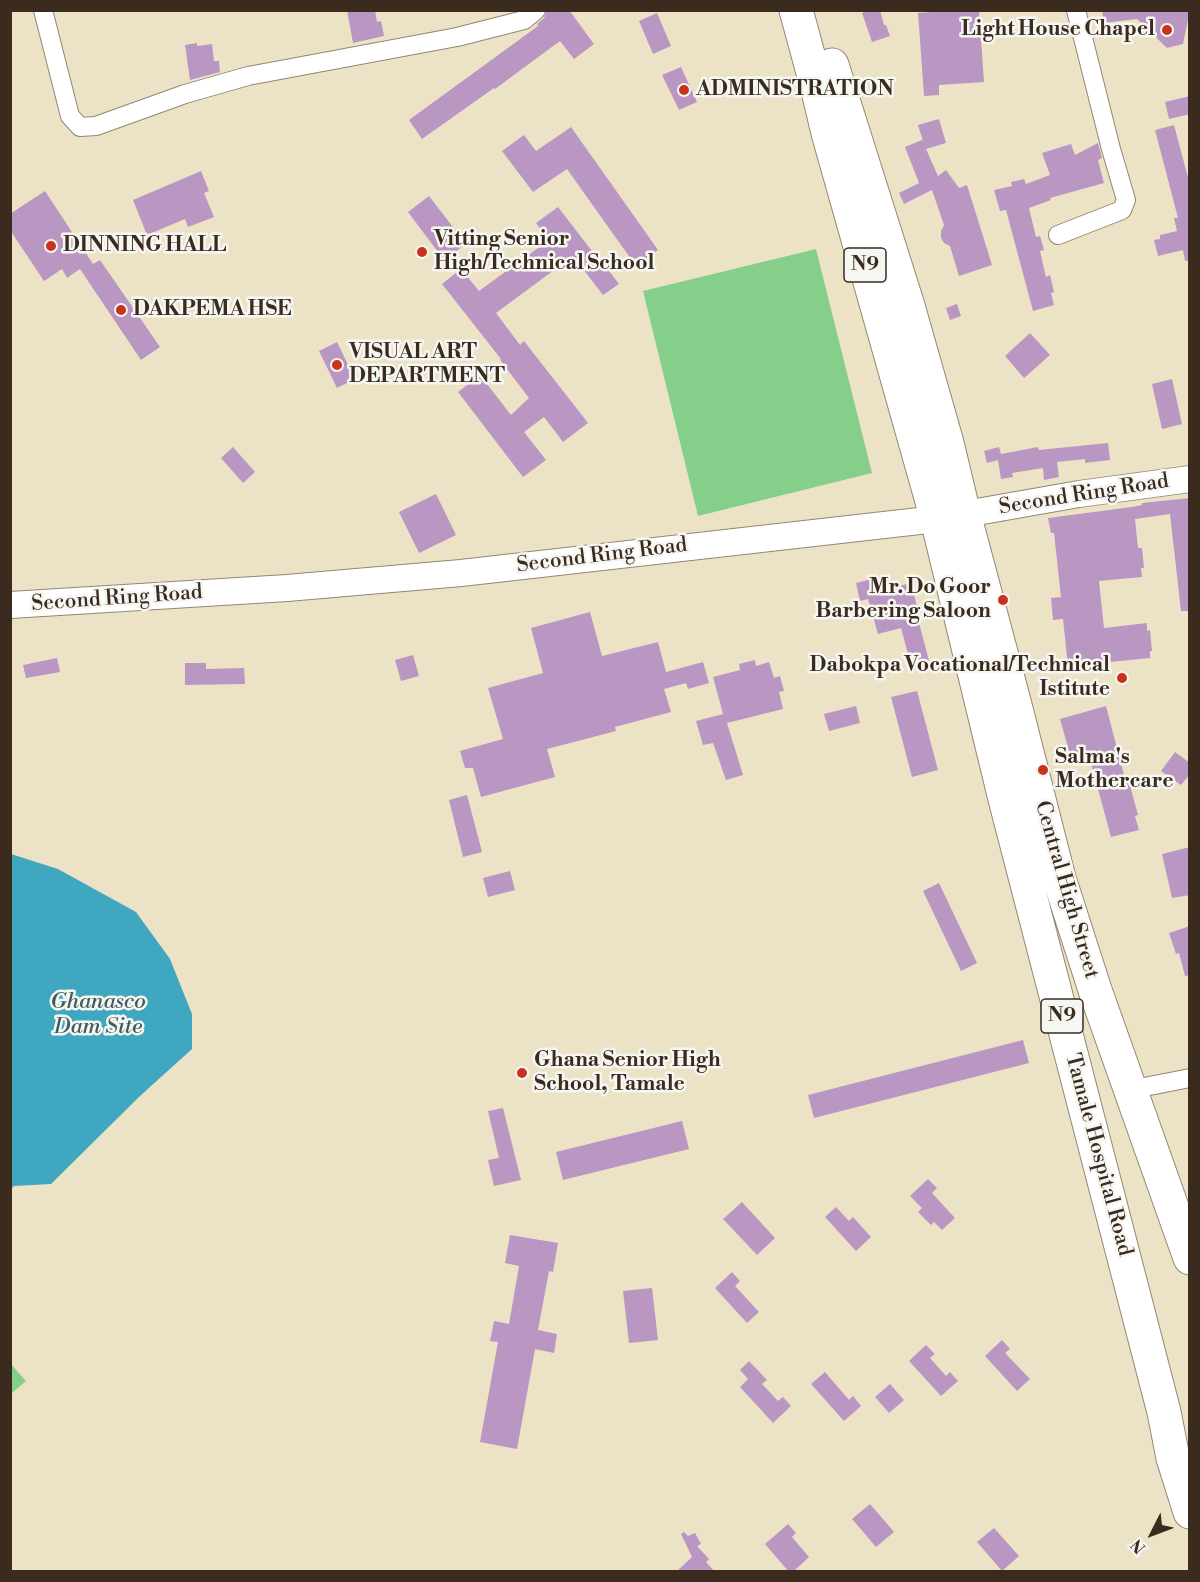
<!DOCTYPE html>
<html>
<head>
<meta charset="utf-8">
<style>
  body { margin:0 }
  #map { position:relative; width:1200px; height:1582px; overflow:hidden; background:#ece3c6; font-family:"Libre Bodoni",serif }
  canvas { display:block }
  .frame { position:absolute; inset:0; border:12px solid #3b2a1e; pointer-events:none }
  .north { position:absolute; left:1122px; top:1504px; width:60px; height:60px; -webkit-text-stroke:4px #f6f6f2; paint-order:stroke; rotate:228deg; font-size:16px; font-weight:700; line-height:24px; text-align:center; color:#3b2a1e }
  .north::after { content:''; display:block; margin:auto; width:21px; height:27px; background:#3b2a1e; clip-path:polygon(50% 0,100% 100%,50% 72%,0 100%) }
</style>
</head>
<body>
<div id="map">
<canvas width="1200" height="1582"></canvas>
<div class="frame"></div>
<div class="north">N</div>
</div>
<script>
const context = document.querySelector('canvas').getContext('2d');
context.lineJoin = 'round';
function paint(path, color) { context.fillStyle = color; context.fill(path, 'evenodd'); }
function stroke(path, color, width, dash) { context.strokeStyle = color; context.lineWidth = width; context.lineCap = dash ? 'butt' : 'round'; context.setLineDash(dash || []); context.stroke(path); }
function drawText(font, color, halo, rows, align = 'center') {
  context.font = font + ' "Libre Bodoni",serif'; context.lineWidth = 5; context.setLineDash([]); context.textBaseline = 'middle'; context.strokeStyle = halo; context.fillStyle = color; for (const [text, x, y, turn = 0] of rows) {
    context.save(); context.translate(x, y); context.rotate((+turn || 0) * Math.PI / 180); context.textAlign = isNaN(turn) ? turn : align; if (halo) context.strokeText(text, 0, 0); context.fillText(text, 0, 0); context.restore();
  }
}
paint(new Path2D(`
  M816,249L872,473L698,516L643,291Z
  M10,1363L26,1381L11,1394H10Z`), '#86cf8b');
paint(new Path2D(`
  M11,854L58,869L136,912L170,959L192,1014V1049L140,1096L51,1184L14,1186L11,1189Z`), '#40a7c0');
paint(new Path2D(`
  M347,10H375L377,22L381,21L384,36L353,43Z
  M547,10H569L594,44L574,59L560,41L495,89L494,88L422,139L409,120L538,26L537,24L544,18Z
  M869,10H880L884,25H886L890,36L872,42L862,13Z
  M956,10H979L984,82L939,85V95L924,96L918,13Z
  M1102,10H1190L1183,44L1167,48L1137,19L1104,23Z
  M657,13L671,46L653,54L639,21Z
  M197,43V46L212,44L214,61H219L220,72L190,80L185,45Z
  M681,67L697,102L679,110L662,75Z
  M1190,96V114L1169,119L1165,102Z
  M939,119L946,143L926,149L938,176L946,170L959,188L967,185L992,265L959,276L950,246L944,243L941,238V231L944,225L932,190L904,204L899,193L919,183L905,147L922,140L923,141L918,125Z
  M1174,125L1190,185V260L1185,261L1183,250L1158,256L1154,240L1160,239V235L1177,231L1174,218H1178L1155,130Z
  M571,127L658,250L636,266L567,169L533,192L502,151L524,135L536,151Z
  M1098,143L1102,158L1098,160L1104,183L1050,198L1051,200L1029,208L1036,237L1040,236L1044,250L1040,251L1046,277L1050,275L1054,292L1051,293L1054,305L1033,311L1006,210L1000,211L994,190L1012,186L1011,182L1024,179L1026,184L1050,175L1042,153L1071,144L1075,155Z
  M201,171L209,191L204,193L214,217L188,227L185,219L147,235L133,200Z
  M45,191L93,264L100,260L160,347L141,360L80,269L67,278L62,269L44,281L10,230V214Z
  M429,196L466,244L444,260L408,212Z
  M558,207L595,255L596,254L619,284L603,295L573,256L496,313L520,345L524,341L588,423L563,442L544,417L524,432L546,460L523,477L458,392L480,375L511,415L529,398L500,360L501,359L442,284L461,269L479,291L549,240L536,223Z
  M957,304L961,316L950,320L946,308Z
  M1030,333L1050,355L1024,378L1005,356Z
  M337,342L355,379L337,388L319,351Z
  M1172,379L1182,424L1162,429L1152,384Z
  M1108,443L1110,460L1085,463V459L1057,462L1059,477L1044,480L1043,468L1012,473L1013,477L1001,479L998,460L987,463L984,451L999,447L1001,454L1038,447L1039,450Z
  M233,447L255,472L243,483L221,458Z
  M436,494L456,535L419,553L399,512Z
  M1190,498V611H1181L1170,514L1135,519L1138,548H1142L1144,568H1141L1142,577L1099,581L1104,628L1147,623V631L1150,630L1152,651H1150V658L1068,666L1063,619L1053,620L1051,598L1061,597L1054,533H1051L1048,518L1132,507L1142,505V503Z
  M884,576L887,589L911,583L919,615H917L929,661L911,665L901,628L878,634L868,599L860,601L856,583Z
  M590,612L602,656L658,642L666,672L703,662L709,683L688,689L686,683L664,689L671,712L615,727L616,731L547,749L555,777L481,797L473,768H465L460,751L503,739L488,688L543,673L531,628Z
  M413,655L419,676L401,681L395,660Z
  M57,658L60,672L26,678L23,665Z
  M755,660L756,666L769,662L774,678L780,676L784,691L779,692L783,709L727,723L743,775L726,780L713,743L703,745L696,721L723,714L713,677L740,670L739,664Z
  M185,663H206V669L244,668L245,684L185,685Z
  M917,691L938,770L912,777L891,697Z
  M856,706L860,723L829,731L824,714Z
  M1106,706L1125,779L1128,778L1138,815L1135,816L1139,830L1111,837L1090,760L1073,765L1060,719Z
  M1175,752L1190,763V774L1181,785L1161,771Z
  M467,795L482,852L463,857L449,800Z
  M1190,847V895L1172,898L1162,854Z
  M510,871L515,890L488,897L483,878Z
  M939,883L977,963L961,971L923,891Z
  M1190,926V975L1185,976L1179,953L1176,954L1169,933Z
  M1023,1040L1029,1063L814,1118L808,1095Z
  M503,1108L521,1180L494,1186L488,1160L499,1158L488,1111Z
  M682,1121L689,1149L563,1180L556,1152Z
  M928,1179L937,1188L932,1193L955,1218L942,1230L934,1222L931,1225L918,1212L922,1208L910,1196Z
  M742,1202L775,1238L757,1255L723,1219Z
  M836,1207L849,1221L853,1217L871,1237L856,1251L825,1217Z
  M510,1235L558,1243L553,1272L549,1271L538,1330L557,1334L554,1353L535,1349L517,1449L480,1442L498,1342L490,1341L494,1321L509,1324L519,1266L505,1263Z
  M732,1272L740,1281L735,1286L759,1312L747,1323L715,1288Z
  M652,1288L658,1340L629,1343L623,1291Z
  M1002,1340L1010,1349L1005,1353L1030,1379L1017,1391L985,1356Z
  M926,1345L935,1354L930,1358L946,1376L950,1372L958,1381L941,1396L909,1361Z
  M749,1361L767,1380L762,1384L778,1401L783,1397L791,1406L773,1423L740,1387L748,1379L740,1370Z
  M825,1372L849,1400L853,1396L861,1406L844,1421L811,1384Z
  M890,1384L904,1400L889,1413L875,1397Z
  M870,1504L894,1532L876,1547L852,1519Z
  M788,1524L796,1533L792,1537L809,1557L793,1572H789L765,1544Z
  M994,1528L1019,1556L1002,1571L977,1542Z
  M684,1532L688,1536L695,1533L701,1544L697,1546L709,1559L706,1562L715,1572H676L692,1557L681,1534Z`), '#ba96c3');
const street = new Path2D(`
  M43,10L70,116L80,127L96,126L185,94L248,76L457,37L524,20L536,10
  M1058,235L1122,210L1126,200L1111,149L1076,10
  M1129,1090L1190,1078`);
const secondary = new Path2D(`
  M10,605L287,588L461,573L937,519L1079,494L1190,479`);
const highway = new Path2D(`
  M796,10L818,91L828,133L937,519L1005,799L1164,1412L1173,1458L1190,1512
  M832,65L908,306L947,443L964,514L1015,705L1059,878L1095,990L1190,1258`);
stroke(street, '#948672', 20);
stroke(secondary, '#948672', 28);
stroke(highway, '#948672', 35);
stroke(street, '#fff', 18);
stroke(secondary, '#fff', 26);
stroke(highway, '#fff', 33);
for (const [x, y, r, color] of [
  [1167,30,6,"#c8321e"],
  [684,90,6,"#c8321e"],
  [51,246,6,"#c8321e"],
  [422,252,6,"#c8321e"],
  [121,310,6,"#c8321e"],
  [337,365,6,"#c8321e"],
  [1003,600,6,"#c8321e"],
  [1122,678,6,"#c8321e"],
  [1043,770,6,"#c8321e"],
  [522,1073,6,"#c8321e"]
]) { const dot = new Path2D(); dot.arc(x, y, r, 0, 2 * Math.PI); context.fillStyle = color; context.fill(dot); stroke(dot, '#f6f6f2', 2); }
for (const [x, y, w] of [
  [865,265,42],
  [1062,1016,42]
]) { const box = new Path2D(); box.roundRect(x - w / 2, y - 17, w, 34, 4.5); context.fillStyle = '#f6f6f2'; context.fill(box); stroke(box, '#3b2a1e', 1.5); }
drawText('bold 20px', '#3b2a1e', null, [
  ["N9",865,265],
  ["N9",1062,1016]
]);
drawText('bold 21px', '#3b2a1e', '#f6f6f2', [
  ["Light House Chapel",1155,30,"right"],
  ["ADMINISTRATION",696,90],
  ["Vitting Senior",434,240],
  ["High/Technical School",434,264],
  ["DINNING HALL",63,246],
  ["DAKPEMA HSE",133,310],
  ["VISUAL ART",349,353],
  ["DEPARTMENT",349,377],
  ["Mr. Do Goor",991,588,"right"],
  ["Barbering Saloon",991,612,"right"],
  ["Dabokpa Vocational/Technical",1110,666,"right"],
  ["Istitute",1110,690,"right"],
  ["Salma's",1055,758],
  ["Mothercare",1055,782],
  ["Ghana Senior High",534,1061],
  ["School, Tamale",534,1085]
], 'left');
drawText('21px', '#3b2a1e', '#f6f6f2', [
  ["Second Ring Road",1084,495,-9],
  ["Second Ring Road",602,556,-7],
  ["Second Ring Road",117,599,-4],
  ["Central High Street",1066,890,74],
  ["Tamale Hospital Road",1098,1155,75]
]);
drawText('italic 22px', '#3d5c5f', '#f6f6f2', [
  ["Ghanasco",98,1003],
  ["Dam Site",98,1028]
]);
</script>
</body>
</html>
